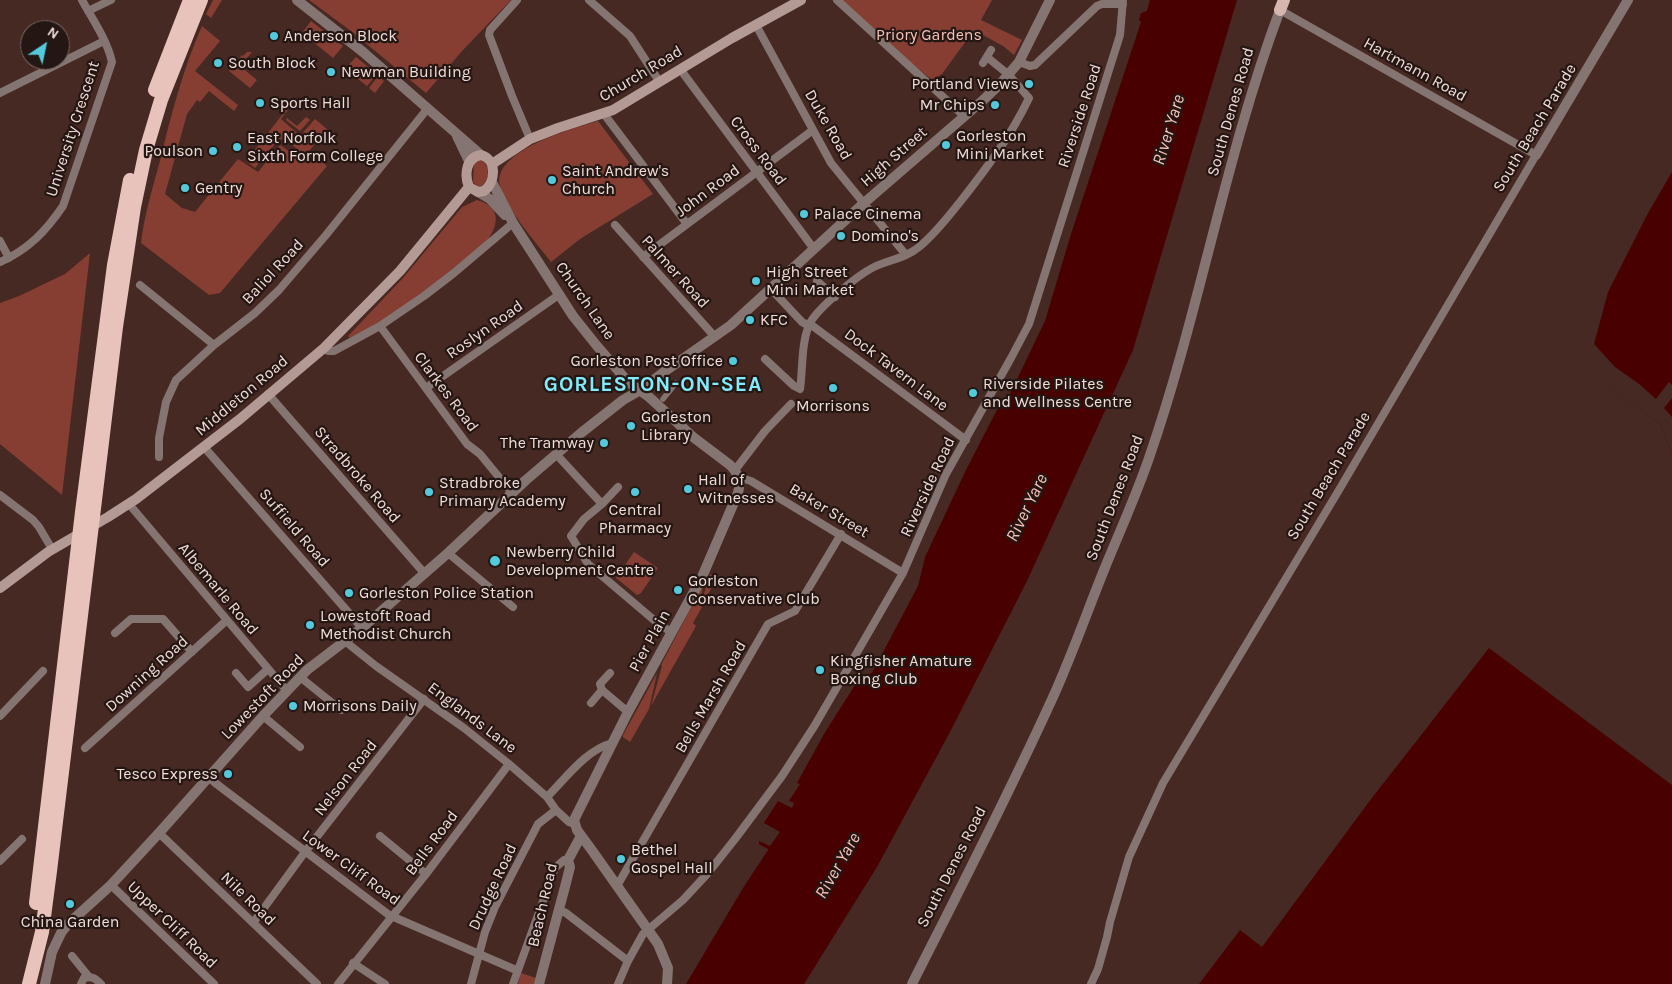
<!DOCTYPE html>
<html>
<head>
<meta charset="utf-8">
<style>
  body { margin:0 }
  #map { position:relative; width:1672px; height:984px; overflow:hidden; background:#472924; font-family:Karla,sans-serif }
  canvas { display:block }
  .north { position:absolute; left:20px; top:20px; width:50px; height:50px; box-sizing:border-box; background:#241613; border:1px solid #766662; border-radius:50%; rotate:34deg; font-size:14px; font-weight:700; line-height:20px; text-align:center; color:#f2ddd9 }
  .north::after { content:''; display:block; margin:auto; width:18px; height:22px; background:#53cadc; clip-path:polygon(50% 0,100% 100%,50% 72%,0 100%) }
</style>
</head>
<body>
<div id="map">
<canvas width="1672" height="984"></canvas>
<div class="north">N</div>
</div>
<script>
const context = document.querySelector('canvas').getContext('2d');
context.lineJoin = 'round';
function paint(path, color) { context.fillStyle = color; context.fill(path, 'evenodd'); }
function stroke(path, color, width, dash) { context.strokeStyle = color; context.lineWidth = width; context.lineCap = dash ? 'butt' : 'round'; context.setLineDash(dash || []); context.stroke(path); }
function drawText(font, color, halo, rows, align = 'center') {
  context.font = font + ' Karla,sans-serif'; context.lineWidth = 4.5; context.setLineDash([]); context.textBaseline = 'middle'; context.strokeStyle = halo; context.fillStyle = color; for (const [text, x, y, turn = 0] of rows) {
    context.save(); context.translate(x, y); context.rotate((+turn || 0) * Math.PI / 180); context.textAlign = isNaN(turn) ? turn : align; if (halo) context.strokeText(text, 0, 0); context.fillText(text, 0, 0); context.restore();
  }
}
paint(new Path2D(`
  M213,0H222L211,18L206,14Z
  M309,0H511L463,50L426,93L351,31Z
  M834,0H992L981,20L1022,40L1014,55L1003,46L974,30L942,74L932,80Z
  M311,21L343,46L333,58L302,33Z
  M202,26L220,41L195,71L238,105L234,111L209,91L200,102L197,100L187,114L165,194L182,208L195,212L238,159L258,172L280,145L293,154L297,149L292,145L315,119L327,129L309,151L327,166L220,293L209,295L141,243C144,215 153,187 160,161C171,115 183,69 202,26Z
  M247,52H252L240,66L257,80L250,88L229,71L242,55L243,56Z
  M356,57L377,74L367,86L345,69Z
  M378,76L384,81L375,93L369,88Z
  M286,110H288L281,119L298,134L291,141L279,139L255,168L246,161Z
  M306,117L310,120L300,131L286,120L287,118L297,126Z
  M598,121L653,194L580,239L551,262C536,242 506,209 500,186C491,151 574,128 598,121Z
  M481,160C491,165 490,185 478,187L473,182L474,163Z
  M477,200C497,206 501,219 489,238C482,248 471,255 461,263C427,291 390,317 352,340L348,336L403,278L462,207Z
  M90,253L62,495L0,444V303L19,296L65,274Z
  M634,552L658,568L641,593L637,595L616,578Z
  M710,574L716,578L703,605L701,604Z
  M704,583L699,605L702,607L693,623L696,626L651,706L662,666L661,665Z
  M657,673L649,709L630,742L623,737V735Z
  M521,973L536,978L534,984H518Z`), '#863e33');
paint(new Path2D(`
  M1150,0H1237L1133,350L1027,581L950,732L877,867L804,984H686L743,888L768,850V849L759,844V841L770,846L780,832L764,823L778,801L792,808L794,803L789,801L800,784L797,783L824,734L860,677L872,673L918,586L925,557L966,470L1000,404L1007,400L1045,321L1071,234L1141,22L1139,20L1141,13L1147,11Z
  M1672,172V454L1660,424L1606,383L1615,367L1594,344L1608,292L1648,213Z
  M1489,648L1672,785V984H1199L1240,930L1262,947L1368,803Z`), '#490100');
paint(new Path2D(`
  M1611,366L1615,367L1639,384L1656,399L1669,382L1672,385V398L1664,408L1672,417V454L1660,424L1604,382L1612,368Z`), '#472924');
stroke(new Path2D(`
  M663,399L676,383`), '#857572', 5.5);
stroke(new Path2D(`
  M517,0L490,30L489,35L512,96L530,139
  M589,0L630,36L659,81
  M837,0L964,116
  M88,11L111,0
  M756,25L831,163L906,255
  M1019,62L1030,66L1035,65L1097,6L1102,4H1123
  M983,63L991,50
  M680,69L814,249
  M0,93L104,41
  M604,114L687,224
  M615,225L715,337
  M0,241L9,258
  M643,257L813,130
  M0,262C28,250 46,231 63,206L112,62C107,40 93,20 82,0
  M817,281L835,297
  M140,285L214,345
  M770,288L802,322L809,326
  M810,324L966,440
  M380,326L467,444L480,454L512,493
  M324,348L328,351H334L380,326L424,296L454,273L513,223
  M765,359L794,386L800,389C803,368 801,345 809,325C816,309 858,275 874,267C889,260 906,258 919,247C935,234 947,218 960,202C986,169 1011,136 1029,98L1009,75L987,57
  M426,388L560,294
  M268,394L425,574
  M204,447L362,628
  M556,454L602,504L584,519L571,536L588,564L661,626L672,632
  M159,457V438L166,402L176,380L214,345L255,313L279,290L326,235L428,108
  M735,470L765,431L791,404
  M738,477L751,481L903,573
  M0,495L33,520L39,527L52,549
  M129,504L287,691
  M602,504L618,487
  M448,553L513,607
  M115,633L131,619H163L192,652
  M346,642L376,666L464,728L509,764L547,797L556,810L569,822L574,824
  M236,673L248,687L268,669
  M610,673L600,684L602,690L628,712
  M300,677L341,710
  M591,703L602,690
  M0,716L43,671
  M263,716L300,747
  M85,748L227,620
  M210,777L214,782L389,915L516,970
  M547,797C566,778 586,750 612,743
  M159,833L317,984
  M380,836L426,874
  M0,861L22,839
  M111,885L214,984
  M617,886L768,624L795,611L841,534
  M559,910L566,913L628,961
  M253,923L305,852L424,699
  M72,956L89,977
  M353,963L385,984
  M81,984L84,978C92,976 95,978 101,984
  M338,984L426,874L509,764
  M471,984L485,932L495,907L538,824L556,810
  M513,984L555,868L564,860H568
  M618,984L628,961L643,934L683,900L708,873L735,839L782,776L815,725L903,573L946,474L1011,358L1029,324L1120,35L1123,0
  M1091,984L1098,969L1107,937L1110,922L1129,857L1163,783L1339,490L1536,155L1280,10`), '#857572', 8);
stroke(new Path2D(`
  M297,0L363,52L481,155
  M457,136L469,161
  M1536,155L1628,0
  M492,182L513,223L573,316L597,346L628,382L649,397L693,437L730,465C739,474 741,481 738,493L702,577L628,712L574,820L577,830L591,849L658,944L668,968L667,984
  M478,192L490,199L505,215
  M45,984L52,952L61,933L68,924L111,885L159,833L263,716L307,670L362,628L448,553L526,480L581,433L623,400L639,391L664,372L731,325L864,203L981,102L1001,83L1019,62L1050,0
  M539,984L566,883L570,867L568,860L581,836
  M912,984C960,889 1009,794 1053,697C1072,655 1087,612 1104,570C1119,533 1136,496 1149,458C1200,311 1225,156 1280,10`), '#857572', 10);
stroke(new Path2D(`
  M481,155C497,159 496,182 484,191L478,192L469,187C464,175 466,157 481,155Z
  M492,164L530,139L558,128L613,110L732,38L801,0
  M0,588L48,552L108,517L136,499L240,419L324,348L400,271L469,187`), '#b49a95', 10);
stroke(new Path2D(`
  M1280,10L1284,0`), '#d8b6b0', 12);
stroke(new Path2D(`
  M155,90L190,0
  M36,903L82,512L114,265L130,180
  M29,984L42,932L50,871L116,327L134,207L146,150L161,100L201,0`), '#e8c3bc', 14);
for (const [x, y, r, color] of [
  [274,36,5,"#53cadc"],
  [218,63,5,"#53cadc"],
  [331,72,5,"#53cadc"],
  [1029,84,5,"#53cadc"],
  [260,103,5,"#53cadc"],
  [995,105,5,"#53cadc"],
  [946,145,5,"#53cadc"],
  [237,147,5,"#53cadc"],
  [213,151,5,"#53cadc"],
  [552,180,5,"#53cadc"],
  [185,188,5,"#53cadc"],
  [804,214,5,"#53cadc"],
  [841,236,5,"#53cadc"],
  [756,281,5,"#53cadc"],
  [750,320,5,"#53cadc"],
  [733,361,5,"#53cadc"],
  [833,388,5,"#53cadc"],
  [973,393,5,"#53cadc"],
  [631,426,5,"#53cadc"],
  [604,443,5,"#53cadc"],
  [688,489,5,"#53cadc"],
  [429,492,5,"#53cadc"],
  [635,492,5,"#53cadc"],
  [495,561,6,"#53cadc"],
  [678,590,5,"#53cadc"],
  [349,593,5,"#53cadc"],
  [310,625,5,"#53cadc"],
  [820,670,5,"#53cadc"],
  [293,706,5,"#53cadc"],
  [228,774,5,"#53cadc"],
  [621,859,5,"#53cadc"],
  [70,904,5,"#53cadc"]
]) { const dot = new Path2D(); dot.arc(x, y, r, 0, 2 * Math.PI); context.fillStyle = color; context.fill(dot); stroke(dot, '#241613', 2); }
drawText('16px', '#f8c2b8', '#241613', [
  ["Priory Gardens",929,35]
]);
drawText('16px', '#f2ddd9', '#241613', [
  ["Anderson Block",284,36],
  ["South Block",228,63],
  ["Newman Building",341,72],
  ["Portland Views",1019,84,"right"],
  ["Sports Hall",270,103],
  ["Mr Chips",985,105,"right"],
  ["Gorleston",956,136],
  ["Mini Market",956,154],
  ["East Norfolk",247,138],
  ["Sixth Form College",247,156],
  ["Poulson",203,151,"right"],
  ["Saint Andrew's",562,171],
  ["Church",562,189],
  ["Gentry",195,188],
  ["Palace Cinema",814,214],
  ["Domino's",851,236],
  ["High Street",766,272],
  ["Mini Market",766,290],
  ["KFC",760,320],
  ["Gorleston Post Office",723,361,"right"],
  ["Riverside Pilates",983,384],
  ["and Wellness Centre",983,402],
  ["Morrisons",833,406,"center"],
  ["Gorleston",641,417],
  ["Library",641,435],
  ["The Tramway",594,443,"right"],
  ["Hall of",698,480],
  ["Witnesses",698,498],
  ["Stradbroke",439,483],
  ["Primary Academy",439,501],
  ["Central",635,510,"center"],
  ["Pharmacy",635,528,"center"],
  ["Newberry Child",506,552],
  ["Development Centre",506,570],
  ["Gorleston",688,581],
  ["Conservative Club",688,599],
  ["Gorleston Police Station",359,593],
  ["Lowestoft Road",320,616],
  ["Methodist Church",320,634],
  ["Kingfisher Amature",830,661],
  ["Boxing Club",830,679],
  ["Morrisons Daily",303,706],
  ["Tesco Express",218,774,"right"],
  ["Bethel",631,850],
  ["Gospel Hall",631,868],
  ["China Garden",70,922,"center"]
], 'left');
drawText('16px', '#f2ddd9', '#241613', [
  ["Hartmann Road",1415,70,29],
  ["Church Road",641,74,-31],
  ["South Denes Road",1231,112,-74],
  ["Riverside Road",1080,116,-72],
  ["Duke Road",828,125,60],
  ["South Beach Parade",1535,128,-59],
  ["University Crescent",73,129,-72],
  ["Cross Road",758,151,53],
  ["High Street",894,157,-41],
  ["John Road",708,191,-37],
  ["Baliol Road",273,272,-47],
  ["Palmer Road",675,272,48],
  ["Church Lane",585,301,55],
  ["Roslyn Road",485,330,-35],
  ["Dock Tavern Lane",896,370,37],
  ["Clarkes Road",446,392,53],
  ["Middleton Road",242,396,-40],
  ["Stradbroke Road",357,475,49],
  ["South Beach Parade",1329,476,-59],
  ["Riverside Road",928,487,-65],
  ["South Denes Road",1115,498,-69],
  ["Baker Street",829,511,31],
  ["Suffield Road",294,528,49],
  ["Albemarle Road",218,589,50],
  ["Pier Plain",650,641,-61],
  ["Downing Road",147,674,-42],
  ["Lowestoft Road",263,697,-46],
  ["Bells Marsh Road",711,697,-60],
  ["Englands Lane",472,718,37],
  ["Nelson Road",346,778,-52],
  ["Bells Road",432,843,-53],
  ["South Denes Road",952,867,-63],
  ["Lower Cliff Road",351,868,36],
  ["Drudge Road",493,887,-65],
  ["Nile Road",248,899,44],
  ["Beach Road",543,905,-77],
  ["Upper Cliff Road",172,925,44]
]);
drawText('italic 18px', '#f9c3b9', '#241613', [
  ["River Yare",1169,130,-73],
  ["River Yare",1027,508,-64],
  ["River Yare",838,866,-60]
]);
context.letterSpacing = '1px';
drawText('bold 21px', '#82ebfb', '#241613', [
  ["GORLESTON-ON-SEA",653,385]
]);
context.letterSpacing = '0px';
</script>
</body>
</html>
